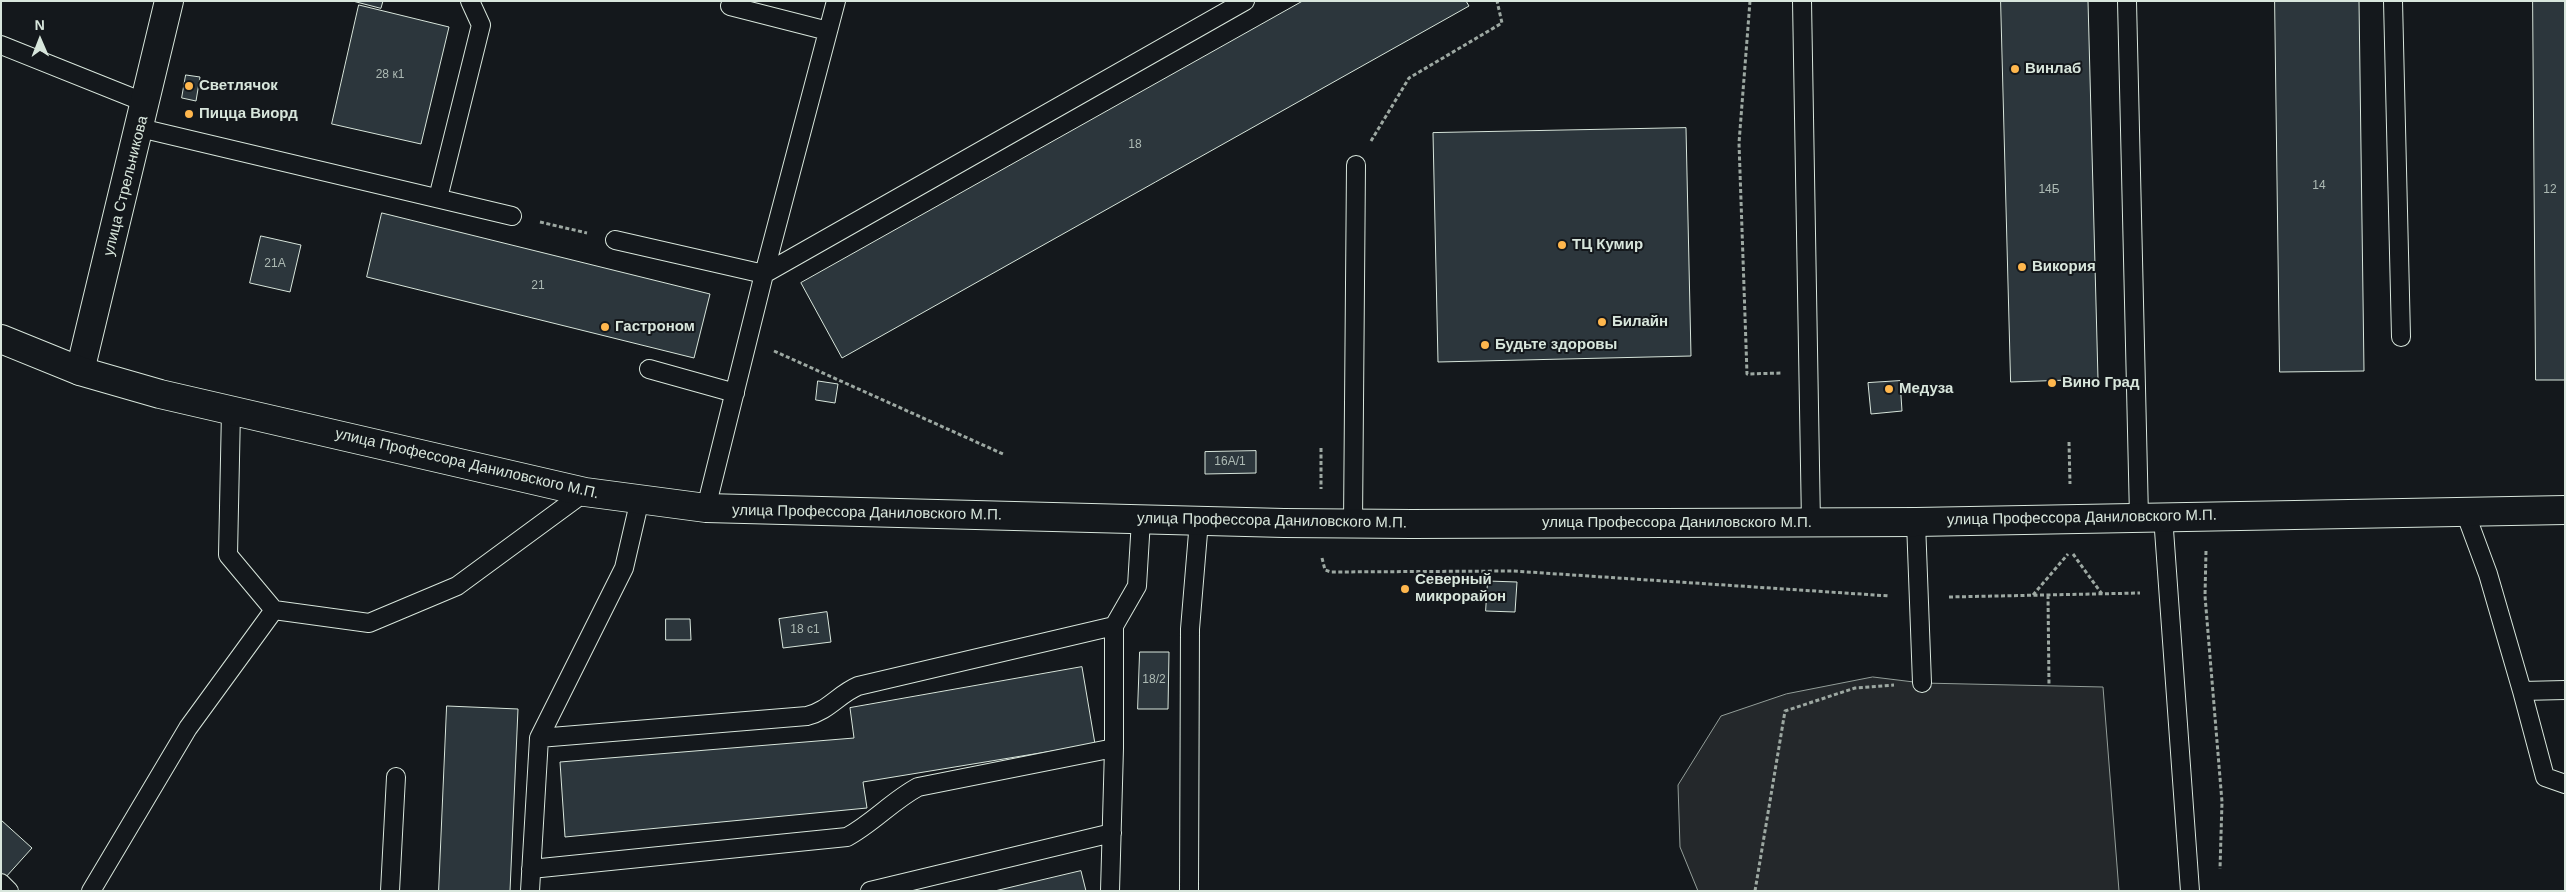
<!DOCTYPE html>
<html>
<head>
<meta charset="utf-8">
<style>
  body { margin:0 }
  #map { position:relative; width:2566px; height:892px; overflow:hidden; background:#14181c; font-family:Helvetica,sans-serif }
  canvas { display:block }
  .frame { position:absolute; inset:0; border:2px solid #d8e6dc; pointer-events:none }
  .north { position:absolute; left:15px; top:15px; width:50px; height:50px; -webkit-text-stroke:4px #14181c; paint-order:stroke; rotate:359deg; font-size:14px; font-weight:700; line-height:20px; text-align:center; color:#d8e6dc }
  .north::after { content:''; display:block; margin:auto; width:18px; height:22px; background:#d8e6dc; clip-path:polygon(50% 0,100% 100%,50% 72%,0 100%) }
</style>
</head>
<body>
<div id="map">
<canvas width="2566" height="892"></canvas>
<div class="frame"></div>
<div class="north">N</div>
</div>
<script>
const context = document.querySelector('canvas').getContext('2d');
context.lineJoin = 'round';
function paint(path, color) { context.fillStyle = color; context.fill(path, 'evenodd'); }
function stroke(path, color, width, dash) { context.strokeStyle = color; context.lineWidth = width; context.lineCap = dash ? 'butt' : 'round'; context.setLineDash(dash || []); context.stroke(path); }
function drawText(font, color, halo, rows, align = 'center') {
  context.font = font + ' Helvetica,sans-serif'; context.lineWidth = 4; context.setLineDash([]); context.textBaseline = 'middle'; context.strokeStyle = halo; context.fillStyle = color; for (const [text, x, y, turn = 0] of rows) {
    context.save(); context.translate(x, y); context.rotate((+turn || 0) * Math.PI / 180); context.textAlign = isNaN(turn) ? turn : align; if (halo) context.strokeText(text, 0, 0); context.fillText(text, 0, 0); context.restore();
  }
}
const parking = new Path2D(`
  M1873,677L1922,683L2103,687L2119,891H1698L1680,847L1678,785L1721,716L1786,694Z`);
paint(parking, '#24282b');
stroke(parking, '#939e99', 1);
const building = new Path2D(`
  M353,1H383L381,8Z
  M1303,1H1466L1469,6L842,358L801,283Z
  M2001,1H2088L2098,379L2011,382Z
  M2275,1H2359L2364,371L2280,372Z
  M2533,1H2565V380H2536Z
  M359,5L449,27L421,144L332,124Z
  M186,75L200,77L196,101L182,98Z
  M1686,128L1691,356L1438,362L1433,133Z
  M382,213L710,294L694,358L367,277Z
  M261,236L301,245L290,292L250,283Z
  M818,381L838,384L835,403L816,400Z
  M1900,381L1902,411L1871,414L1868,383Z
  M1256,451V473L1205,474V452Z
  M1488,581L1517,582L1515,612L1486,611Z
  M827,612L831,642L783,648L779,619Z
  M666,619H690L691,640H666Z
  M1140,652H1169L1168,709H1138Z
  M1082,667L1095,744L863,782L867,808L565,837L560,762L854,738L850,708Z
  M447,706L518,709L510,891H439Z
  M1,820L32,848L5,878L1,874Z
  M1081,871L1086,891H995Z`);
paint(building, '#2c363c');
stroke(building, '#d8e6dc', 1);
const service = new Path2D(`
  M1802,1L1811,523
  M2127,1L2139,517
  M2393,1L2401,337
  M730,6L828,31
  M1,45L146,103
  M140,128L512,216
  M438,198L481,25L470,1
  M615,240L764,274L1245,1
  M649,369L735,393
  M231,411L228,555L274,610L369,623L457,586L585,492
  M706,508L764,274L836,1
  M2465,512L2488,574L2522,691L2565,690
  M2163,516L2190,891
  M1916,522L1922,683
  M1353,523L1356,165
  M2522,691L2545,777L2565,784
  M539,738L807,716C828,711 839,694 858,686L1114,626
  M531,869L847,837C873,823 892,801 918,787L1114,748
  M1,883L9,891
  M91,891L188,728L274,610
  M390,891L396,777
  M530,891L539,738L624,568L640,499
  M870,891L1112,833
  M1110,891L1114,748V626L1137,586L1141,520
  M1189,891L1190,629L1199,521`);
const tertiary = new Path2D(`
  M80,371L169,1`);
const secondary = new Path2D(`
  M1,339L80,371L160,394L585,492L706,508L1284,523L1412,524L1916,522L2565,510`);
stroke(service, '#d8e6dc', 20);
stroke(tertiary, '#d8e6dc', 30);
stroke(secondary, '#d8e6dc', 30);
stroke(new Path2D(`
  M1750,1L1739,143L1747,374L1781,373
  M1371,141L1409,78L1502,23L1497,1
  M540,222L587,233
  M774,351L1003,454
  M2069,442L2070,484
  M1321,448V489
  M2206,551L2205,596L2222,802L2220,869
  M2073,554L2102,594
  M1322,558L1325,570L1331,572L1513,571L1890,596
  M2033,595L2068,554
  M2048,595L2049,685
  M1949,597L2140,593
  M1755,891L1785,711L1855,688L1894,685`), '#9da8a2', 3, [4, 2.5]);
stroke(service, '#14181c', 18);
stroke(tertiary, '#14181c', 28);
stroke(secondary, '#14181c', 28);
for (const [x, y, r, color] of [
  [2015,69,5,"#ffb74d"],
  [189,86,5,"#ffb74d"],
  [189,114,5,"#ffb74d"],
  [1562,245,5,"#ffb74d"],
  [2022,267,5,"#ffb74d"],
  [1602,322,5,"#ffb74d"],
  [605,327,5,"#ffb74d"],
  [1485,345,5,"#ffb74d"],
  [2052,383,5,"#ffb74d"],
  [1889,389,5,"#ffb74d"],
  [1405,589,5,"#ffb74d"]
]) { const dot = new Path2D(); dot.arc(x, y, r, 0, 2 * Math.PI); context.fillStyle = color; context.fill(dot); stroke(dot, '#14181c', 2); }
drawText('12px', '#adbab4', null, [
  ["28 к1",390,75],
  ["18",1135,145],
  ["14",2319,186],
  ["14Б",2049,190],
  ["12",2550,190],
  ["21А",275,264],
  ["21",538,286],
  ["16А/1",1230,462],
  ["18 с1",805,630],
  ["18/2",1154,680]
]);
drawText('bold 15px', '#d8e6dc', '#14181c', [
  ["Винлаб",2025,69],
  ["Светлячок",199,86],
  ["Пицца Виорд",199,114],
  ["ТЦ Кумир",1572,245],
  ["Викория",2032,267],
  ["Билайн",1612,322],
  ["Гастроном",615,327],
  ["Будьте здоровы",1495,345],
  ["Вино Град",2062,383],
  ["Медуза",1899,389],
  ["Северный",1415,580],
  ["микрорайон",1415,597]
], 'left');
drawText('15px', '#d8e6dc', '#14181c', [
  ["улица Стрельникова",126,186,-76],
  ["улица Профессора Даниловского М.П.",467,464,13],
  ["улица Профессора Даниловского М.П.",867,513,1],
  ["улица Профессора Даниловского М.П.",2082,518,-1],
  ["улица Профессора Даниловского М.П.",1272,521,1],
  ["улица Профессора Даниловского М.П.",1677,523]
]);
</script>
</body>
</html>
